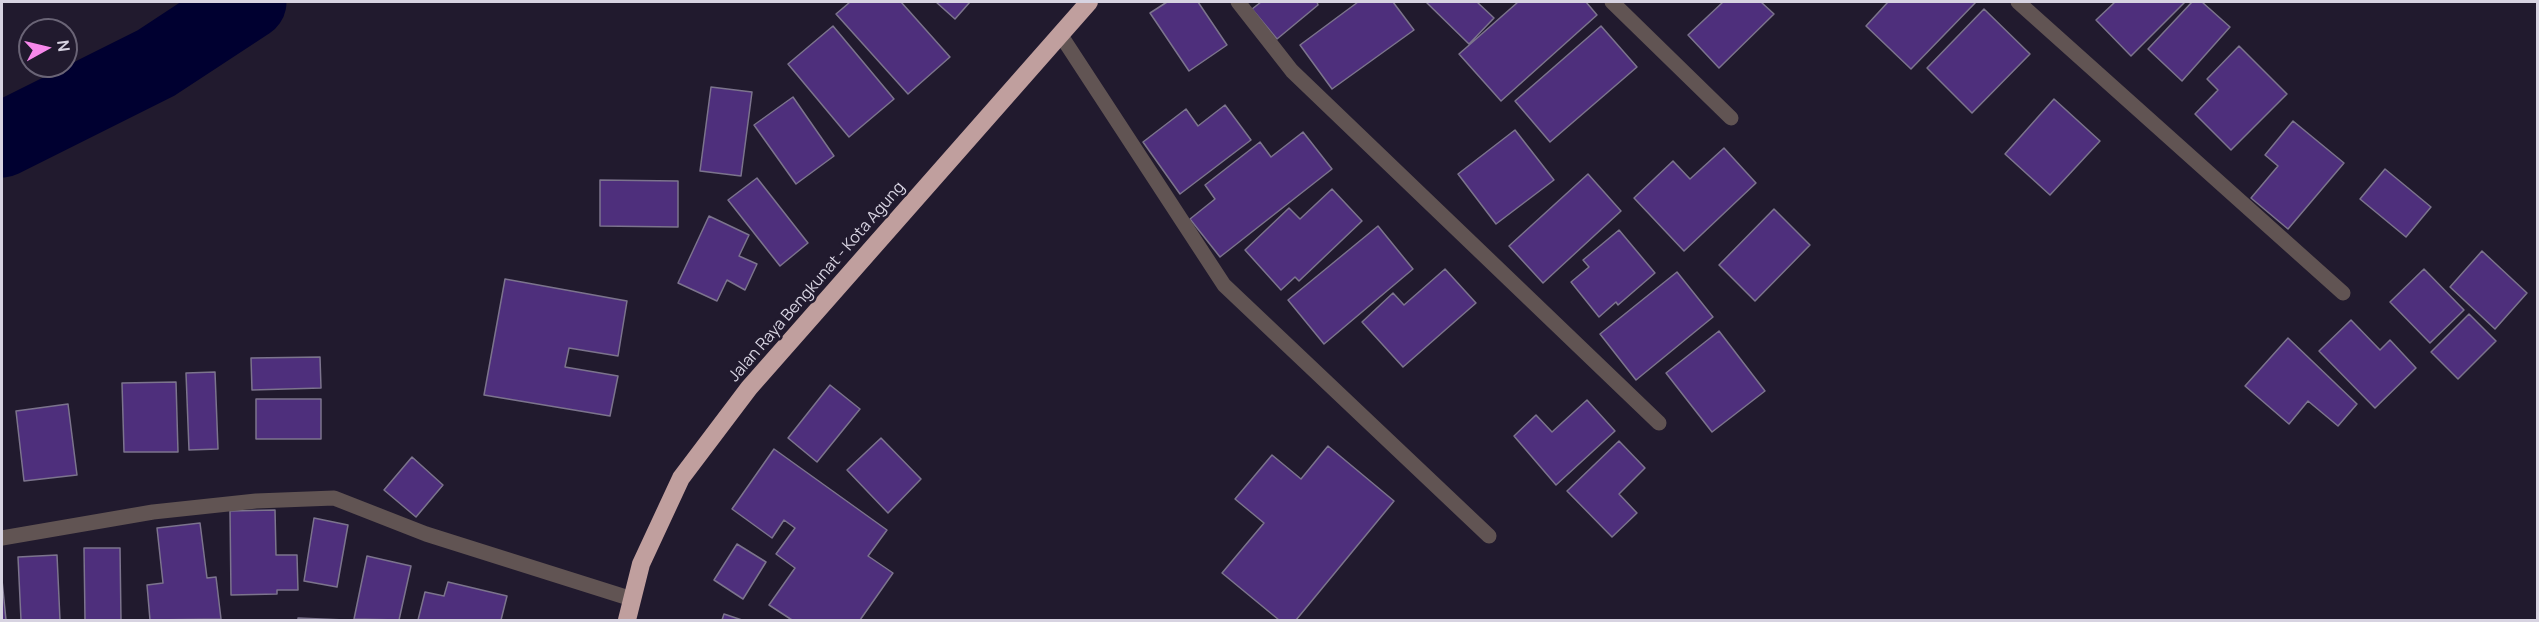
<!DOCTYPE html>
<html>
<head>
<meta charset="utf-8">
<style>
  body { margin:0 }
  #map { position:relative; width:2539px; height:622px; overflow:hidden; background:#211a2e; font-family:Manrope,sans-serif }
  canvas { display:block }
  .frame { position:absolute; inset:0; border:3px solid #d7d3e1; pointer-events:none }
  .north { position:absolute; left:18px; top:18px; width:60px; height:60px; box-sizing:border-box; background:#211a2e; border:2px solid #6a6476; border-radius:50%; rotate:82deg; font-size:16px; font-weight:700; line-height:24px; text-align:center; color:#d7d3e1 }
  .north::after { content:''; display:block; margin:auto; width:21px; height:27px; background:#f788eb; clip-path:polygon(50% 0,100% 100%,50% 72%,0 100%) }
</style>
</head>
<body>
<div id="map">
<canvas width="2539" height="622"></canvas>
<div class="frame"></div>
<div class="north">N</div>
</div>
<script>
const context = document.querySelector('canvas').getContext('2d');
context.lineJoin = 'round';
function stroke(path, color, width, dash) { context.strokeStyle = color; context.lineWidth = width; context.lineCap = dash ? 'butt' : 'round'; context.setLineDash(dash || []); context.stroke(path); }
function paint(path, color) { context.fillStyle = color; context.fill(path, 'evenodd'); }
function drawText(font, color, halo, rows, align = 'center') {
  context.font = font + ' Manrope,sans-serif'; context.lineWidth = 5; context.setLineDash([]); context.textBaseline = 'middle'; context.strokeStyle = halo; context.fillStyle = color; for (const [text, x, y, turn = 0] of rows) {
    context.save(); context.translate(x, y); context.rotate((+turn || 0) * Math.PI / 180); context.textAlign = isNaN(turn) ? turn : align; if (halo) context.strokeText(text, 0, 0); context.fillText(text, 0, 0); context.restore();
  }
}
stroke(new Path2D(`
  M2,140L156,63L249,2`), '#000030', 75);
const building = new Path2D(`
  M850,2H901L950,57L908,94L836,14Z
  M936,2H970L955,19Z
  M1167,2H1198L1227,45L1189,71L1150,13Z
  M1261,2H1317L1318,5L1277,39L1252,9Z
  M1358,2H1393L1414,30L1332,89L1300,45Z
  M1426,2H1477L1494,18L1469,44Z
  M1518,2H1586L1597,15L1501,101L1459,54Z
  M1723,2H1761L1774,14L1719,68L1688,35Z
  M1888,2H1976L1911,69L1866,26Z
  M2115,2H2185L2131,56L2096,20Z
  M2192,2H2202L2230,27L2182,81L2148,49Z
  M1984,9L2030,54L1972,113L1927,68Z
  M833,26L894,99L849,137L788,64Z
  M1601,26L1637,67L1550,142L1515,101Z
  M2239,46L2287,94L2231,150L2195,114L2218,90L2207,79Z
  M711,87L752,92L741,176L700,171Z
  M793,97L834,156L796,184L754,125Z
  M2054,99L2100,141L2050,195L2005,154Z
  M1225,105L1251,140L1180,194L1143,142L1186,109L1198,126Z
  M2293,121L2344,163L2288,229L2251,198L2278,166L2265,155Z
  M1515,130L1554,180L1496,224L1458,174Z
  M1303,132L1332,169L1220,257L1190,219L1215,199L1205,185L1260,142L1271,157Z
  M1724,148L1756,183L1684,251L1634,198L1673,161L1690,179Z
  M2385,169L2431,207L2406,237L2360,199Z
  M1588,174L1621,211L1543,283L1509,246Z
  M757,178L808,243L780,266L728,200Z
  M600,180L678,181V227L600,226Z
  M1332,189L1362,221L1299,281L1295,277L1281,290L1245,250L1289,208L1300,219Z
  M1774,209L1810,245L1755,301L1719,265Z
  M709,216L749,235L739,256L757,264L745,290L727,280L717,301L678,283Z
  M1378,226L1413,269L1324,344L1288,300Z
  M1619,230L1655,273L1618,305L1616,302L1599,317L1571,282L1589,267L1583,260Z
  M2482,251L2527,293L2495,329L2450,287Z
  M1445,269L1476,303L1403,367L1362,322L1393,293L1404,305Z
  M2424,269L2464,310L2430,343L2390,302Z
  M1677,272L1713,317L1636,380L1600,334Z
  M505,279L627,301L618,356L569,348L565,367L618,376L610,416L484,395Z
  M2469,314L2496,341L2458,379L2431,352Z
  M2351,320L2380,350L2390,340L2416,368L2375,408L2319,351Z
  M1719,331L1765,391L1712,432L1666,373Z
  M2288,338L2357,404L2338,426L2308,401L2289,424L2245,386Z
  M320,357L321,388L252,390L251,358Z
  M215,372L218,449L189,450L186,373Z
  M176,382L178,452H124L122,383Z
  M830,385L860,409L817,462L788,438Z
  M256,399H321V439H256Z
  M1587,400L1615,431L1556,485L1514,436L1536,415L1552,432Z
  M68,404L77,475L24,481L16,411Z
  M881,438L921,479L888,513L847,470Z
  M1619,441L1645,468L1619,494L1637,513L1612,537L1567,491Z
  M1328,446L1394,501L1296,620H1279L1222,573L1264,523L1235,499L1272,455L1301,479Z
  M774,449L887,530L868,556L893,573L860,620H792L769,605L795,568L776,554L795,528L784,520L772,538L732,509Z
  M412,457L443,485L416,517L384,490Z
  M275,510L276,555H297L298,590H277V594L231,595L230,511Z
  M314,518L348,525L337,587L304,581Z
  M200,523L207,578L216,577L221,619L150,620L147,585L163,583L157,528Z
  M737,544L766,562L743,599L714,580Z
  M84,548H120L121,620H85Z
  M57,555L60,620H21L18,557Z
  M367,556L411,566L399,620L354,619Z
  M2,580L6,620H2Z
  M448,582L507,596L501,620H418L425,592L444,596Z
  M724,614L742,620H722Z
  M298,618L345,620H298Z`);
paint(building, '#4e2f7c');
stroke(building, '#7c748d', 1.5);
stroke(new Path2D(`
  M1238,2L1292,71L1659,423
  M1612,2L1731,118
  M2018,2L2343,293
  M1060,34L1224,285L1489,536
  M2,538L153,512L256,501L334,498L426,534L632,599`), '#615453', 15);
stroke(new Path2D(`
  M627,620L641,564L681,478L749,388L1089,2`), '#c09f9e', 18);
drawText('16px', '#d7d3e1', '#211a2e', [
  ["Jalan Raya Bengkunat - Kota Agung",817,282,-49]
]);
</script>
</body>
</html>
